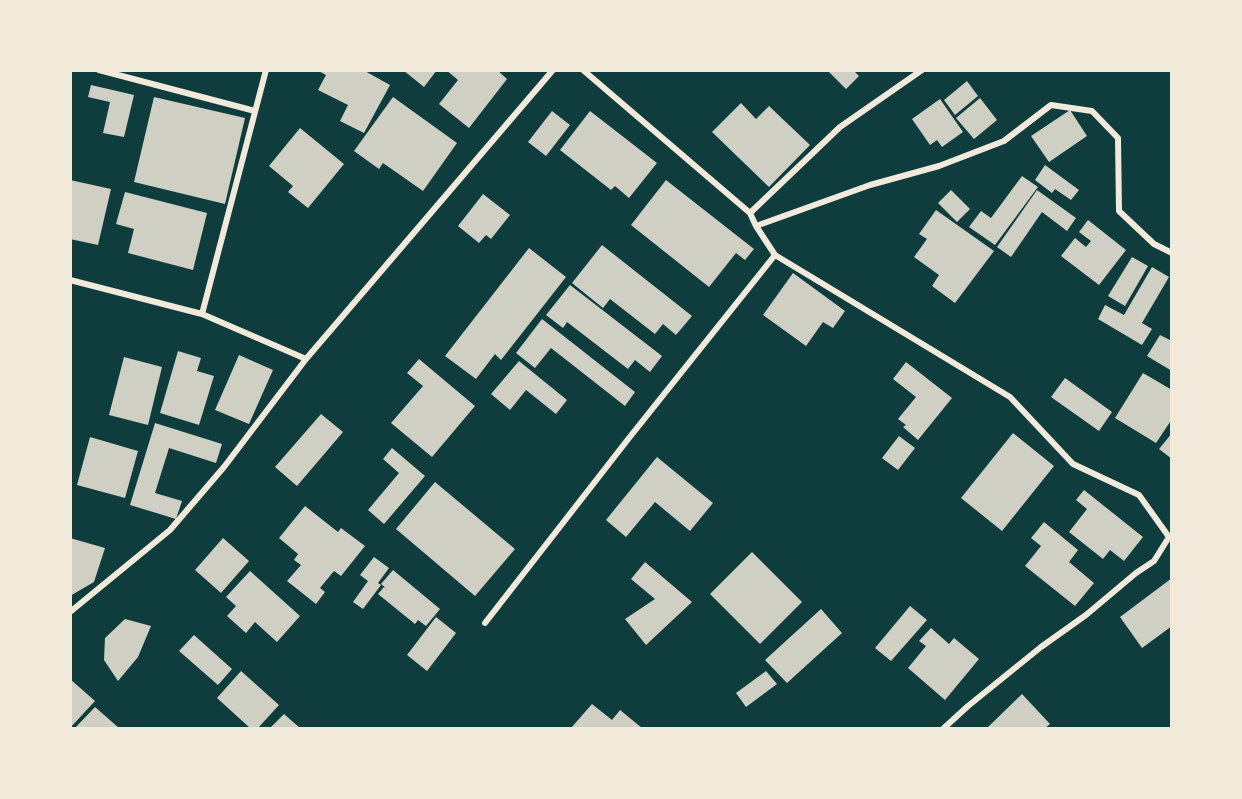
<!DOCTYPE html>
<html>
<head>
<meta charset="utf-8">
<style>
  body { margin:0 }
  #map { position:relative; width:1242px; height:799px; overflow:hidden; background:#0f3d3e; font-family:"DM Sans",sans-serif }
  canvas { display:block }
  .frame { position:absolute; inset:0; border:72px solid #f1e9da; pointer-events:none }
</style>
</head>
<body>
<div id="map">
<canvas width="1242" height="799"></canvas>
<div class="frame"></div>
</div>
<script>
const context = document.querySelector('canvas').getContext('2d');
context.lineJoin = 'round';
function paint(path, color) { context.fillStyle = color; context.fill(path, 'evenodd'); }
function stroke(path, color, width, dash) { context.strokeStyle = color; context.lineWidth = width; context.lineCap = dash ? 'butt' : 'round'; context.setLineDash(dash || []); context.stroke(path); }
paint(new Path2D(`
  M317,70H363L390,85L364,133L340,121L348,105L318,90L326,75Z
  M403,70H437L424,87Z
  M446,70H497L507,79L469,128L439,104L458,80Z
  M827,70H853L859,76L846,89Z
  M967,81L978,96L955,115L944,100Z
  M91,85L134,95L124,137L103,133L110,102L88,97Z
  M154,97L245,118L225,204L134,182Z
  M393,97L457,143L423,191L383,163L379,169L354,151Z
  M980,98L997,120L974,139L956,118Z
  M940,99L963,132L942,147L937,140L930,145L912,119Z
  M741,103L756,119L769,106L810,145L769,187L712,132Z
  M1070,110L1087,136L1049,162L1031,136Z
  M552,111L570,125L546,156L528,142Z
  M590,111L657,163L629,198L615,186L611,190L560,150Z
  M300,128L344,164L308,208L288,192L293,186L269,166Z
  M1045,165L1079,190L1071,200L1055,189L1052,193L1035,180Z
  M1022,176L1038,187L995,245L969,227L981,211L991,218Z
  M70,180L111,189L98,245L70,239Z
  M666,180L754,249L745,260L736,253L709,287L631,225Z
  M951,190L970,209L957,222L938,203Z
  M1037,190L1076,218L1067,231L1042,212L1011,257L997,247Z
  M125,192L207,213L193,270L128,253L134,229L116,224Z
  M483,194L510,215L491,239L486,235L479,243L458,226Z
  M936,210L994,251L955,303L932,286L939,275L914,257L927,239L919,234Z
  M1088,220L1126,250L1099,285L1061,256L1075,238L1086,247L1091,241L1079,232Z
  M602,245L692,316L676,335L663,324L655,334L610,299L603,308L572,283Z
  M529,248L566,277L501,360L495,354L476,379L445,356Z
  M1132,257L1148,266L1125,306L1108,296Z
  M1152,267L1169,277L1142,323L1152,329L1142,345L1098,319L1105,305L1124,315Z
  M793,273L845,311L833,328L823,322L806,346L763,315Z
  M570,285L662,356L650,372L635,360L628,369L567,322L563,328L546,315Z
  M542,319L635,392L625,406L551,348L535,368L516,353Z
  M1160,335L1172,341V371L1147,356Z
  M178,351L201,358L197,371L214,376L199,425L160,413Z
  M239,355L273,370L249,424L215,410Z
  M124,357L162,367L148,425L109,415Z
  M419,359L475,406L432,457L391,423L423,386L407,373Z
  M519,361L567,400L556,414L526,390L510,410L491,394Z
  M906,362L952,398L918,440L903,427L906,425L898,419L916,397L893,379Z
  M1143,373L1172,390V419L1156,443L1115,418Z
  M1065,378L1112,412L1099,431L1051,397Z
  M321,414L343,432L297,486L275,467Z
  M155,423L222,444L216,463L169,448L155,493L182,501L176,519L130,505Z
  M1013,433L1054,466L1002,531L961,498Z
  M1172,433V459L1159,449Z
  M899,436L915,448L898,470L882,458Z
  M90,437L138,451L125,498L77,485Z
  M392,448L425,476L384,524L368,510L399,473L383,459Z
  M657,457L713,503L690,531L655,502L626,537L606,520Z
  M435,482L515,549L475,596L396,529Z
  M1084,490L1143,537L1124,561L1110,550L1103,559L1069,532L1087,509L1076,500Z
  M305,506L338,532L341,528L365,546L341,576L334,571L320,588L325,592L316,604L287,581L301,565L294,560L298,554L279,538Z
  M1044,522L1078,550L1069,562L1094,583L1075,606L1025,566L1041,546L1031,538Z
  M70,538L105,548L94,582L70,596Z
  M223,538L249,561L221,593L195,570Z
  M752,552L802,602L760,644L710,594Z
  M374,557L389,568L378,583L381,585L363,609L353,602L368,581L360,575Z
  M645,562L692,602L646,645L625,619L655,599L631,579Z
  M393,570L440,609L426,626L418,620L415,624L378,594L384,587L387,589L381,584Z
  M250,571L300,616L277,642L255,622L246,633L227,616L236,606L226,597Z
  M1172,578V626L1142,648L1120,617Z
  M910,606L927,620L891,661L875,648Z
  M821,609L842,633L787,683L765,660Z
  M436,617L456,633L427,671L407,655Z
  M125,619L151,626L138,657L118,681L104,660L105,638Z
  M931,628L949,644L954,638L979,659L945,700L908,668L926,646L919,641Z
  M194,635L232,669L218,685L179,651Z
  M241,671L279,705L258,728H250L217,698Z
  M766,671L777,684L746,707L736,693Z
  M70,679L95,701L70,728Z
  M1022,694L1050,724L1045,728H987Z
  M592,704L612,720L620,710L642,728H571Z
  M95,707L119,728H75Z
  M284,714L300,728H270Z`), '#cfcfc3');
stroke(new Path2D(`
  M99,70L255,111
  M750,213L840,127L922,70
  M756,226L870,185L939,166L1004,141L1051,105L1092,111L1118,138L1119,211L1154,244L1172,253
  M775,255L1010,397L1073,464L1139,495L1169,537L1154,561L1136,573L1086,615L1041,647L968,706L944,728
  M70,280L202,314L306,359
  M202,314L266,70
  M70,612L170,530L224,467L306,359L553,70
  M485,623L629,438L775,255L756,226L750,213L583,70`), '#f1e9da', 6);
</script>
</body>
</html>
